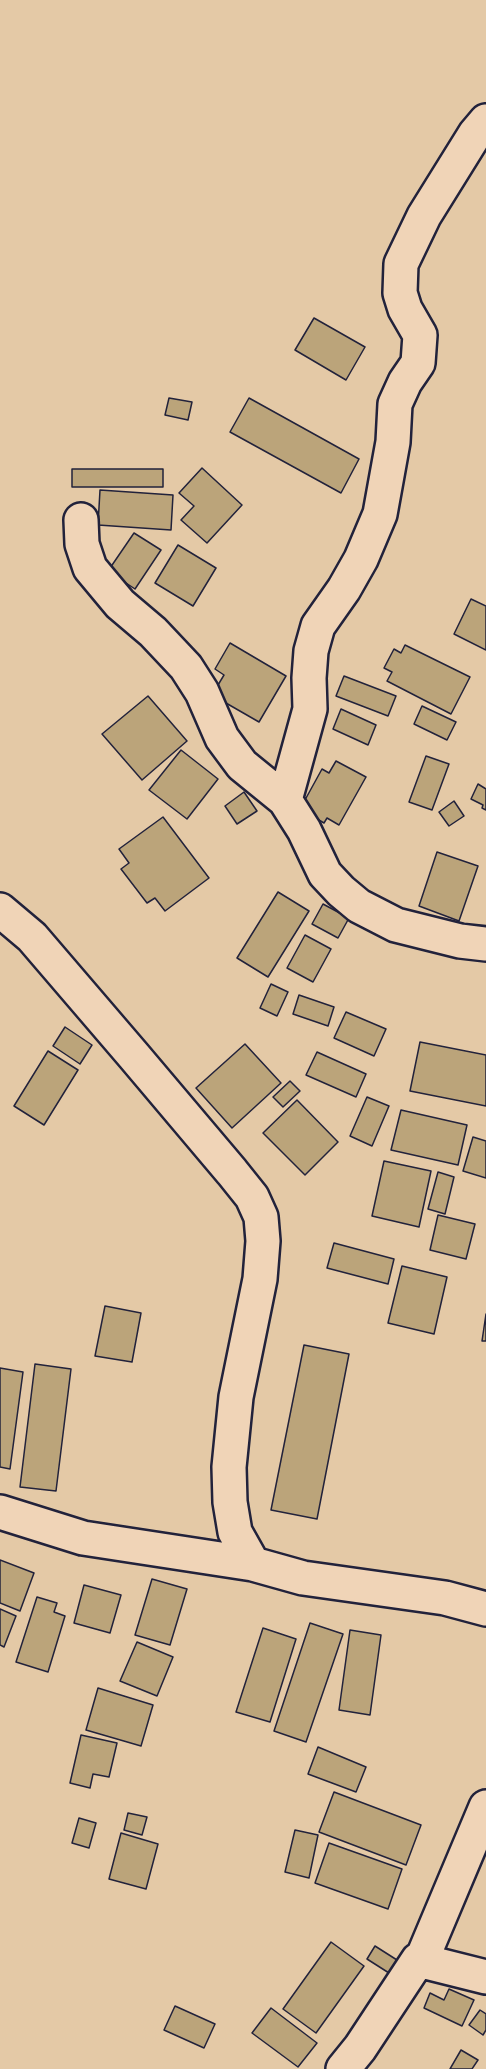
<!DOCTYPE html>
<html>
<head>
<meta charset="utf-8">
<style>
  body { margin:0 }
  canvas { display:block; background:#e4c9a6 }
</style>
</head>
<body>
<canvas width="486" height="2069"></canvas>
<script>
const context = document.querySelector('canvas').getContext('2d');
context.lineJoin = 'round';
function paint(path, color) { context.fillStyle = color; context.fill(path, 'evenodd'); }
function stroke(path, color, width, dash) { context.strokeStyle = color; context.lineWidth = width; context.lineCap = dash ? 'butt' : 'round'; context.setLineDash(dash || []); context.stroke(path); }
const building = new Path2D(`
  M314,318L365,347L346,380L295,350Z
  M169,398L192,402L188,420L165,415Z
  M249,398L359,459L341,493L230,432Z
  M202,468L242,505L207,543L181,520L194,506L179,493Z
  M72,469H163V487H72Z
  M100,490L173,495L171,530L98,525Z
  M134,533L161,550L135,589L108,571Z
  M178,545L216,568L193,606L155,583Z
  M471,599L486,606V650L454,634Z
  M230,643L286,676L259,722L212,695L224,675L215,669Z
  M405,645L470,677L451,714L387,681L392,672L384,668L394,649L401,653Z
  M344,676L396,696L388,716L336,696Z
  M148,696L187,741L142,780L102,734Z
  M422,706L456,722L447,740L414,724Z
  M341,709L376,725L368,745L333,729Z
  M181,750L218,779L187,819L149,790Z
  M426,756L449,764L432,810L409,802Z
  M336,761L366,777L339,825L327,818L324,823L300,809L322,769L329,773Z
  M478,784L486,789V810L482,808L483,805L471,799Z
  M244,792L257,811L237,824L225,806Z
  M454,801L464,816L449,826L439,812Z
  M163,817L209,878L165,911L155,898L147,903L121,869L129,863L119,849Z
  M437,852L478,866L459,921L419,906Z
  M278,892L309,911L268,977L237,958Z
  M323,904L349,918L338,938L312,924Z
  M305,935L331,949L313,982L287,968Z
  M271,984L288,992L277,1016L260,1008Z
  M299,995L334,1007L328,1026L293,1014Z
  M346,1012L386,1029L374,1056L334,1038Z
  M65,1027L92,1045L80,1064L53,1046Z
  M420,1042L486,1055V1106L410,1091Z
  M245,1044L281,1083L232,1128L196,1088Z
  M48,1051L78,1070L44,1125L14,1106Z
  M317,1052L366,1074L356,1097L306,1075Z
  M290,1081L300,1091L283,1107L273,1097Z
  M367,1097L389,1106L372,1146L350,1136Z
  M297,1100L338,1142L305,1175L263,1133Z
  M401,1110L467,1125L458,1165L391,1150Z
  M473,1137L486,1141V1178L463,1171Z
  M384,1161L431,1171L419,1227L372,1216Z
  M438,1172L454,1177L445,1214L428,1209Z
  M438,1215L475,1224L466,1259L430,1250Z
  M334,1243L394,1259L388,1284L327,1268Z
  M402,1266L447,1277L434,1334L388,1323Z
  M105,1306L141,1313L132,1362L95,1356Z
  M486,1314V1341H482Z
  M304,1345L349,1354L317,1519L271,1510Z
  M35,1364L71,1369L56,1491L20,1487Z
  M0,1368L23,1372L10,1469L0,1467Z
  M0,1560L34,1573L20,1611L0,1603Z
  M152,1579L187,1589L170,1645L135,1635Z
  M84,1585L121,1595L110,1633L74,1623Z
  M37,1597L57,1603L54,1612L65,1616L48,1672L16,1662Z
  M0,1609L16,1616L4,1647L0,1645Z
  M310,1623L343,1634L306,1742L274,1731Z
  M263,1628L296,1639L270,1722L236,1712Z
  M350,1630L381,1635L370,1715L339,1710Z
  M137,1642L173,1657L157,1696L120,1681Z
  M98,1688L153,1705L141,1746L86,1730Z
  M81,1735L117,1743L109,1777L93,1774L90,1788L70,1783Z
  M318,1747L366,1767L356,1792L308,1774Z
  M334,1792L421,1825L406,1865L319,1832Z
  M128,1813L147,1817L142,1835L124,1830Z
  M79,1818L96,1823L89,1848L72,1843Z
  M295,1830L318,1835L309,1878L285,1872Z
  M121,1833L158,1844L146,1889L109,1879Z
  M329,1843L402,1869L388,1909L315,1883Z
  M331,1942L364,1966L316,2033L283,2009Z
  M375,1946L397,1960L389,1973L367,1959Z
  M449,1989L474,2000L462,2026L424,2008L430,1993L444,2000Z
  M175,2006L215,2024L204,2048L164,2030Z
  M271,2008L317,2043L298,2067L252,2033Z
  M480,2010L486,2014V2030L483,2035L469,2025Z
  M461,2050L478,2060L472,2069H450Z`);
paint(building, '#bba47a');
stroke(building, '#22223b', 1.5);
const minor = new Path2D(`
  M81,520L82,544L90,568L120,604L153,632L186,667L202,692L222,738L242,765L285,800L304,830L325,874L341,891L359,906L396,925L460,941L486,944
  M285,800L310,709L309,678L311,651L318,626L344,589L361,559L380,514L393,442L395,404L405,382L418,363L420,335L405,309L400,293L401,264L424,216L475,134L486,121
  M0,910L32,937L134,1056L232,1172L252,1197L261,1217L263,1241L260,1279L236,1397L229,1467L230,1502L235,1532L253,1564
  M0,1512L83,1538L253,1564L303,1578L445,1598L486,1609
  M418,1960L486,1977
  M343,2069L360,2048L418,1960L422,1959L486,1807`);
stroke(minor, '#22223b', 38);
stroke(minor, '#f0d4b7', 33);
</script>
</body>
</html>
